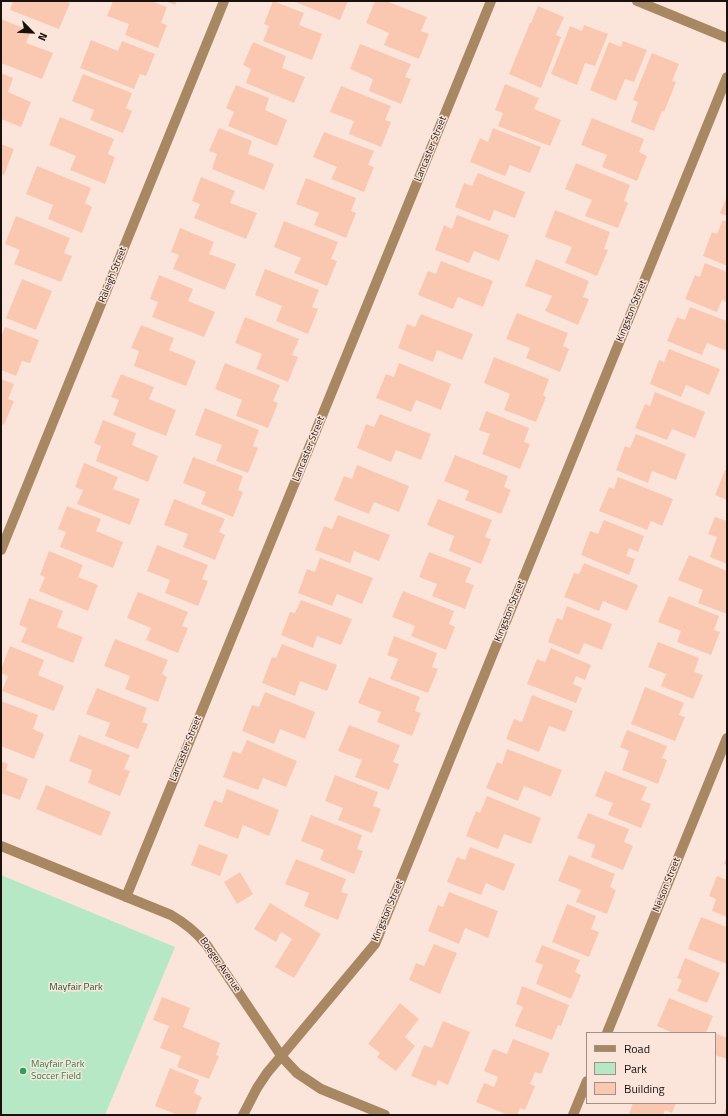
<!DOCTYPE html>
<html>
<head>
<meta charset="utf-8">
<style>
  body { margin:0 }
  #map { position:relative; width:728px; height:1116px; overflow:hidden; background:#fbe5db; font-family:"Titillium Web",sans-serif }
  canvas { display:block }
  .frame { position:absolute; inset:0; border:2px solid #19110e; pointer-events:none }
  .legend { position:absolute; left:586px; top:1032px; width:130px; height:72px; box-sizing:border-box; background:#fbe5db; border:1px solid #a19089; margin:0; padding:5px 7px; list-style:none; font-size:12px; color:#19110e }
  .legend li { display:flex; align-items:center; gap:8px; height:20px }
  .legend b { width:20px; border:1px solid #a19089 }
  .north { position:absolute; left:12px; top:12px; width:40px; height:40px; -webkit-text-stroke:3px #fbe5db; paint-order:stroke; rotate:114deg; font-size:11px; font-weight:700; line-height:16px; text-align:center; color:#19110e }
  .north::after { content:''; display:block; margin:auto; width:14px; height:18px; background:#19110e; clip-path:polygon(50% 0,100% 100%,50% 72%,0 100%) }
</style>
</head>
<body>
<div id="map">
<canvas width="728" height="1116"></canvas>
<div class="frame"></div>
<ul class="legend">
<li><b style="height:5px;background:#a78863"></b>Road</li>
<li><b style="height:11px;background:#b6e8c5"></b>Park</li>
<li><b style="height:11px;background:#fac8b0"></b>Building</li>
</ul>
<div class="north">N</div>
</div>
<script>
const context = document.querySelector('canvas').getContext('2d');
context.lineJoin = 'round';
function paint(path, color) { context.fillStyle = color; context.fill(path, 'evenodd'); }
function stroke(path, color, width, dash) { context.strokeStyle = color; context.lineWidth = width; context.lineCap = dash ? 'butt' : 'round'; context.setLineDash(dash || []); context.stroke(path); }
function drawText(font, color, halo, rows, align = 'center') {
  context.font = font + ' "Titillium Web",sans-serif'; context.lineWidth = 3; context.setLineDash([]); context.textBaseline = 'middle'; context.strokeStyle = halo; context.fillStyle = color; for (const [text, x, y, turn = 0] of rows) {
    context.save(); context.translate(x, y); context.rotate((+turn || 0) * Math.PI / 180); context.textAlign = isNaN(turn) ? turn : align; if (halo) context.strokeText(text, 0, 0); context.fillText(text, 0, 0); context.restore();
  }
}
paint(new Path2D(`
  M1,875L175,947L105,1115H1Z`), '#b6e8c5');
paint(new Path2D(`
  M13,1H63L70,3L59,29L10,10Z
  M113,1H151L167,7L161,23L167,25L158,48L125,35L129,24L107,16Z
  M165,1H177L175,5Z
  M273,1L304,13L299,25L322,34L312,60L263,41L269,26L264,24Z
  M293,1H348L340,20Z
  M375,1H386L427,17L421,31L429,34L419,59L384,45L389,33L366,23Z
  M538,6L564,17L556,35L561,37L541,88L509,74L530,23H531Z
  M1,19L31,31L26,43L53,53L42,79L1,63Z
  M584,25L608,34L595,66L585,63L577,85L551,74L570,26L582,31Z
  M91,40L118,51L122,41L155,54L146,76L140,74L134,89L80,68Z
  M623,41L647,50L634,82L625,79L616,101L590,90L609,42L621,47Z
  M253,42L286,56L282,68L305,77L294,103L246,83L251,69L243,65Z
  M360,44L411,64L405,77L411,79L401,104L369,91L373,79L350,69Z
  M652,53L679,64L672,81L676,82L664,112L662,111L654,131L631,122L638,102L633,100Z
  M1,73L13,78L8,92L31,102L21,127L1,119Z
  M83,74L132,93L126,108L132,111L123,133L90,120L94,110L72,101Z
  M505,84L539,98L534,109L561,120L550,146L498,126L503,113L495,110Z
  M236,85L269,98L265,110L287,120L277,146L228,126L234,112L226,108Z
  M341,86L391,106L385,120L391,122L381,147L349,134L354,121L330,112Z
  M60,117L114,139L108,154L115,157L105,184L70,170L76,156L49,145Z
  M592,118L644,139L639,152L647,156L637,181L602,167L607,155L581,145Z
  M219,128L252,141L248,154L274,164L264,190L212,169L217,154L209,151Z
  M493,128L541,147L530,173L510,165L505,176L470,162L480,138L488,142Z
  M324,132L374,151L368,165L374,167L364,192L331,179L337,167L313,157Z
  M1,144L14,149L4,175L1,174Z
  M576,163L630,185L624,201L628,203L618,228L585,216L592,200L565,189Z
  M37,166L91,188L85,203L92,207L82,233L48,219L53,205L26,194Z
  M478,173L525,192L515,218L494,210L490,221L455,207L464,183L472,186Z
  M201,177L235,191L230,203L257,213L246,239L194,218L200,204L192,201Z
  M306,178L356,198L351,211L356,213L346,238L314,225L319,213L296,204Z
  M727,196V216L720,213Z
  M555,210L610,232L604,249L608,250L597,276L565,263L572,247L545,237Z
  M457,215L509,235L499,261L474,251L469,263L435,250L444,225L452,229Z
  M16,216L70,238L64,253L72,256L61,282L14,264L20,250L5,244Z
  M723,220L727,222V266L703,256L712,232L717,234Z
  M284,221L338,242L331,259L337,261L327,286L294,273L301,258L274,247Z
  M180,228L214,242L209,254L236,264L225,290L173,269L179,255L171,252Z
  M536,259L589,281L583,297L589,299L578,325L545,311L552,296L525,286Z
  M441,261L493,281L483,307L458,297L453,309L418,295L428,271L436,274Z
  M705,263L727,272V302L722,300L717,312L685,299L695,275L700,277Z
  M265,269L319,290L312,307L318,309L308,334L276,321L282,306L255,295Z
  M159,275L193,289L188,301L215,312L204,337L152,317L158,302L150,299Z
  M22,279L52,291L36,330L6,318Z
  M690,307L727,321V351L707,343L702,355L667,341L677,317L685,320Z
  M517,313L568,333L563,346L569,349L560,372L526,358L530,348L506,339Z
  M421,314L473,334L462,360L437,350L433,362L398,348L407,324L415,327Z
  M245,317L299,339L292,355L298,357L288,382L256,369L262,354L235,343Z
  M141,325L174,338L169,350L196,361L186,386L134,366L139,351L131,348Z
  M5,327L39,340L30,363L22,361L16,376L1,370V337Z
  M669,349L720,369L709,395L686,385L681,397L650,384L659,360L664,362Z
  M494,357L549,379L543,395L546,397L536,422L504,410L510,394L484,383Z
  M225,363L280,385L273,401L278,403L268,428L236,416L242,400L215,389Z
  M399,363L451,384L441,410L416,400L411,412L376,398L386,374L394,377Z
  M121,374L154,387L149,399L176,410L166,436L113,415L119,400L111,397Z
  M1,379L14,384L8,399L14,401L4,425L1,424Z
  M655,392L705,412L695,438L672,429L667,440L635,428L645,404L650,406Z
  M205,408L259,430L253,446L258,448L248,473L216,461L222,445L195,435Z
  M486,411L529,428L524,442L530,444L520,469L482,454L490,434L479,430Z
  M380,414L431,434L421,460L396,450L391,462L357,448L366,424L374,427Z
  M103,420L136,433L132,445L158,456L148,482L96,461L101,446L94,443Z
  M636,434L686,454L676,480L652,471L648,483L616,470L625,446L630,448Z
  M455,455L508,476L504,487L511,490L501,514L465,500L469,491L444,481Z
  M193,457L243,476L238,490L243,492L233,517L201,504L206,492L183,483Z
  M84,463L118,477L113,489L140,499L130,525L77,504L83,490L75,487Z
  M357,465L409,486L399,512L374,502L369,514L334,500L344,476L352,479Z
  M725,470L727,471V500L715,495Z
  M618,477L673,499L662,526L651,521L647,530L599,511L609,487L614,489Z
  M174,499L225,519L219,532L225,535L215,560L183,547L188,534L164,525Z
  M438,499L492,520L485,537L491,539L481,564L449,551L454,536L427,525Z
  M67,506L101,519L96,531L123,542L113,568L60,547L66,532L58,529Z
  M338,515L390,535L379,561L354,551L350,563L315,550L324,526L332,529Z
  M715,517L727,521V564L710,557L717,537L708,534Z
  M604,520L644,536L638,552L629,548L626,556L635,559L629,575L581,555L590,531L598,534Z
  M157,545L208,565L202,579L208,581L198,606L165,593L170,580L147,571Z
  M49,551L83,565L78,577L98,585L88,611L39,591L45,577L40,575Z
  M429,552L471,568L465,582L474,585L465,609L432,596L437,584L419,577Z
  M689,555L727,571V614L698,603L703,590L678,580Z
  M320,558L373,578L362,604L337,594L332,606L298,593L307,569L315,572Z
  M584,563L638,585L627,611L603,601L599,611L564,597L574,573L579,574Z
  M403,591L454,611L449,624L455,627L446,650L411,636L415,626L392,617Z
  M138,592L188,612L182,626L188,628L178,653L146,640L151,628L127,618Z
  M669,596L719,616L714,630L720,632L711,655L677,642L681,631L658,622Z
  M29,598L63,611L57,627L83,637L73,663L21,642L27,628L19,625Z
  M301,600L352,619L341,645L317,636L313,648L281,635L290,612L295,613Z
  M567,606L612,624L602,650L584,643L579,655L548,642L557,618L562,620Z
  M394,636L437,653L432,667L438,669L428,693L390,679L398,659L387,655Z
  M115,639L168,660L162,674L167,677L158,702L125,689L130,676L104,666Z
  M658,642L699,658L694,672L703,675L693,699L661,686L666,674L648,667Z
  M282,644L337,665L327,691L300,681L295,696L262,683L272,657L276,658Z
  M10,646L44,660L38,675L64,686L54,711L2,691L8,676L1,673V669Z
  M551,648L591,665L585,680L576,676L573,684L582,688L576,703L527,684L537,659L545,662Z
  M369,677L420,697L415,711L421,713L412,736L377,722L381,712L358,703Z
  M645,687L684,703L679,715L685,717L675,741L631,724Z
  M97,688L147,708L142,722L148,724L138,749L105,736L110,723L86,714Z
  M265,692L315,712L305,739L280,729L274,744L242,731L252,705L259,707Z
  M532,695L573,711L565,732L549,726L539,752L506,739L514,719L522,722Z
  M1,701L38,715L33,729L44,734L34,759L1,746Z
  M349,725L400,745L393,762L399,764L389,790L355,777L362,760L338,751Z
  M627,730L667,746L662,758L667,760L658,784L622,770L629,751L620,747Z
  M79,735L130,755L124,769L130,771L120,796L88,783L92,770L69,761Z
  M247,740L297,761L286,787L263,778L258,790L223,777L233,751L241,754Z
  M507,749L562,770L551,797L524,786L518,801L486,788L497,762L502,764Z
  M1,761L8,764L6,770L28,779L20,800L1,793Z
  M605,771L647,787L641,800L651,804L641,828L608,815L613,803L595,796Z
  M335,775L378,792L373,806L381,809L372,833L338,820L343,808L325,801Z
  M46,785L111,812L101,836L36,809Z
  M227,789L279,810L269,836L243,825L238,839L204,826L214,800L222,803Z
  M487,796L541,818L531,844L504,834L498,849L466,836L476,811L480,813Z
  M588,813L629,829L624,842L633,846L623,870L591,857L595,845L577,838Z
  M311,815L362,835L357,849L363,851L354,874L320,860L324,850L301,841Z
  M199,844L228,855L220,876L191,865Z
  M470,847L515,864L504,891L486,883L481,895L447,882L457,857L465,860Z
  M569,855L615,874L610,887L616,890L607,914L576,902L581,890L558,881Z
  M727,856V865L724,864Z
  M296,859L346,879L341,892L348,894L338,920L304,906L309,893L285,884Z
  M240,872L253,894L237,904L224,882Z
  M717,876L727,880V917L712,911L716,899L709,896Z
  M449,892L498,911L488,938L465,928L459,944L428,931L438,905L443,907Z
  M270,903L321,934L294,978L275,967L292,939L281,932L276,942L254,929Z
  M567,904L596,916L591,929L599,932L589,957L552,942Z
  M701,917L727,927V964L688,949Z
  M434,944L457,953L440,994L409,980L416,963L424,966Z
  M542,945L580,960L575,972L581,975L571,999L536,984L543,965L535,962Z
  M685,958L720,973L707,1003L677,991L682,980L677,978Z
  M522,986L569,1005L561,1026L558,1025L552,1040L515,1026L523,1007L516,1004Z
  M162,997L190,1008L183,1027L220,1043L216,1055L219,1056L209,1079L177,1067L181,1056L160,1048L169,1026L153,1020Z
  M669,998L713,1016L706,1033H673L657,1026Z
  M400,1003L419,1019L405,1037L415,1046L396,1071L377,1057L380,1053L368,1044Z
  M443,1021L470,1032L448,1085L438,1080L436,1086L411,1076L424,1045L432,1048Z
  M715,1033L727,1038V1059L715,1055Z
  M513,1039L550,1053L541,1074L535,1072L530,1084L535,1086L525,1110L520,1108L517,1115H508L476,1102L484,1083L494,1087L498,1077L484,1071L493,1049L507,1054Z
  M170,1068L199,1080L194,1093L202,1097L195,1115H178L155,1106Z
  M633,1103H676L672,1113L665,1110L663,1115H632L629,1114Z
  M727,1106V1115H723Z`), '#fac8b0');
stroke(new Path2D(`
  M637,1L727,38
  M1,550L224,1
  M1,846L171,915C185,923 196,932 206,944L282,1057L297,1073L321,1089L385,1115
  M126,897L491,1
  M607,1033L727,738
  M243,1115L257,1088L267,1073L375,944L727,77
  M573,1115L587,1081`), '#a78863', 10);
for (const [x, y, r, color] of [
  [23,1071,4,"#2e9e5b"]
]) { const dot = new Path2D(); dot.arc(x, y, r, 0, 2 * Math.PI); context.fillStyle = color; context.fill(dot); stroke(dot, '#fbe5db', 1.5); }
drawText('10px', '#19110e', '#fbe5db', [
  ["Lancaster Street",431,149,-68],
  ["Raleigh Street",113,275,-68],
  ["Kingston Street",632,311,-68],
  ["Lancaster Street",309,449,-68],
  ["Kingston Street",510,611,-68],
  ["Lancaster Street",186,749,-68],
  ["Nelson Street",667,885,-68],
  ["Kingston Street",388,911,-67],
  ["Boeger Avenue",220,965,55]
]);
drawText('10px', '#1a5c37', '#fbe5db', [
  ["Mayfair Park",76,988]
]);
drawText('10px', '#27864d', '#fbe5db', [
  ["Mayfair Park",31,1065],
  ["Soccer Field",31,1077]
], 'left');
</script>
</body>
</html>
